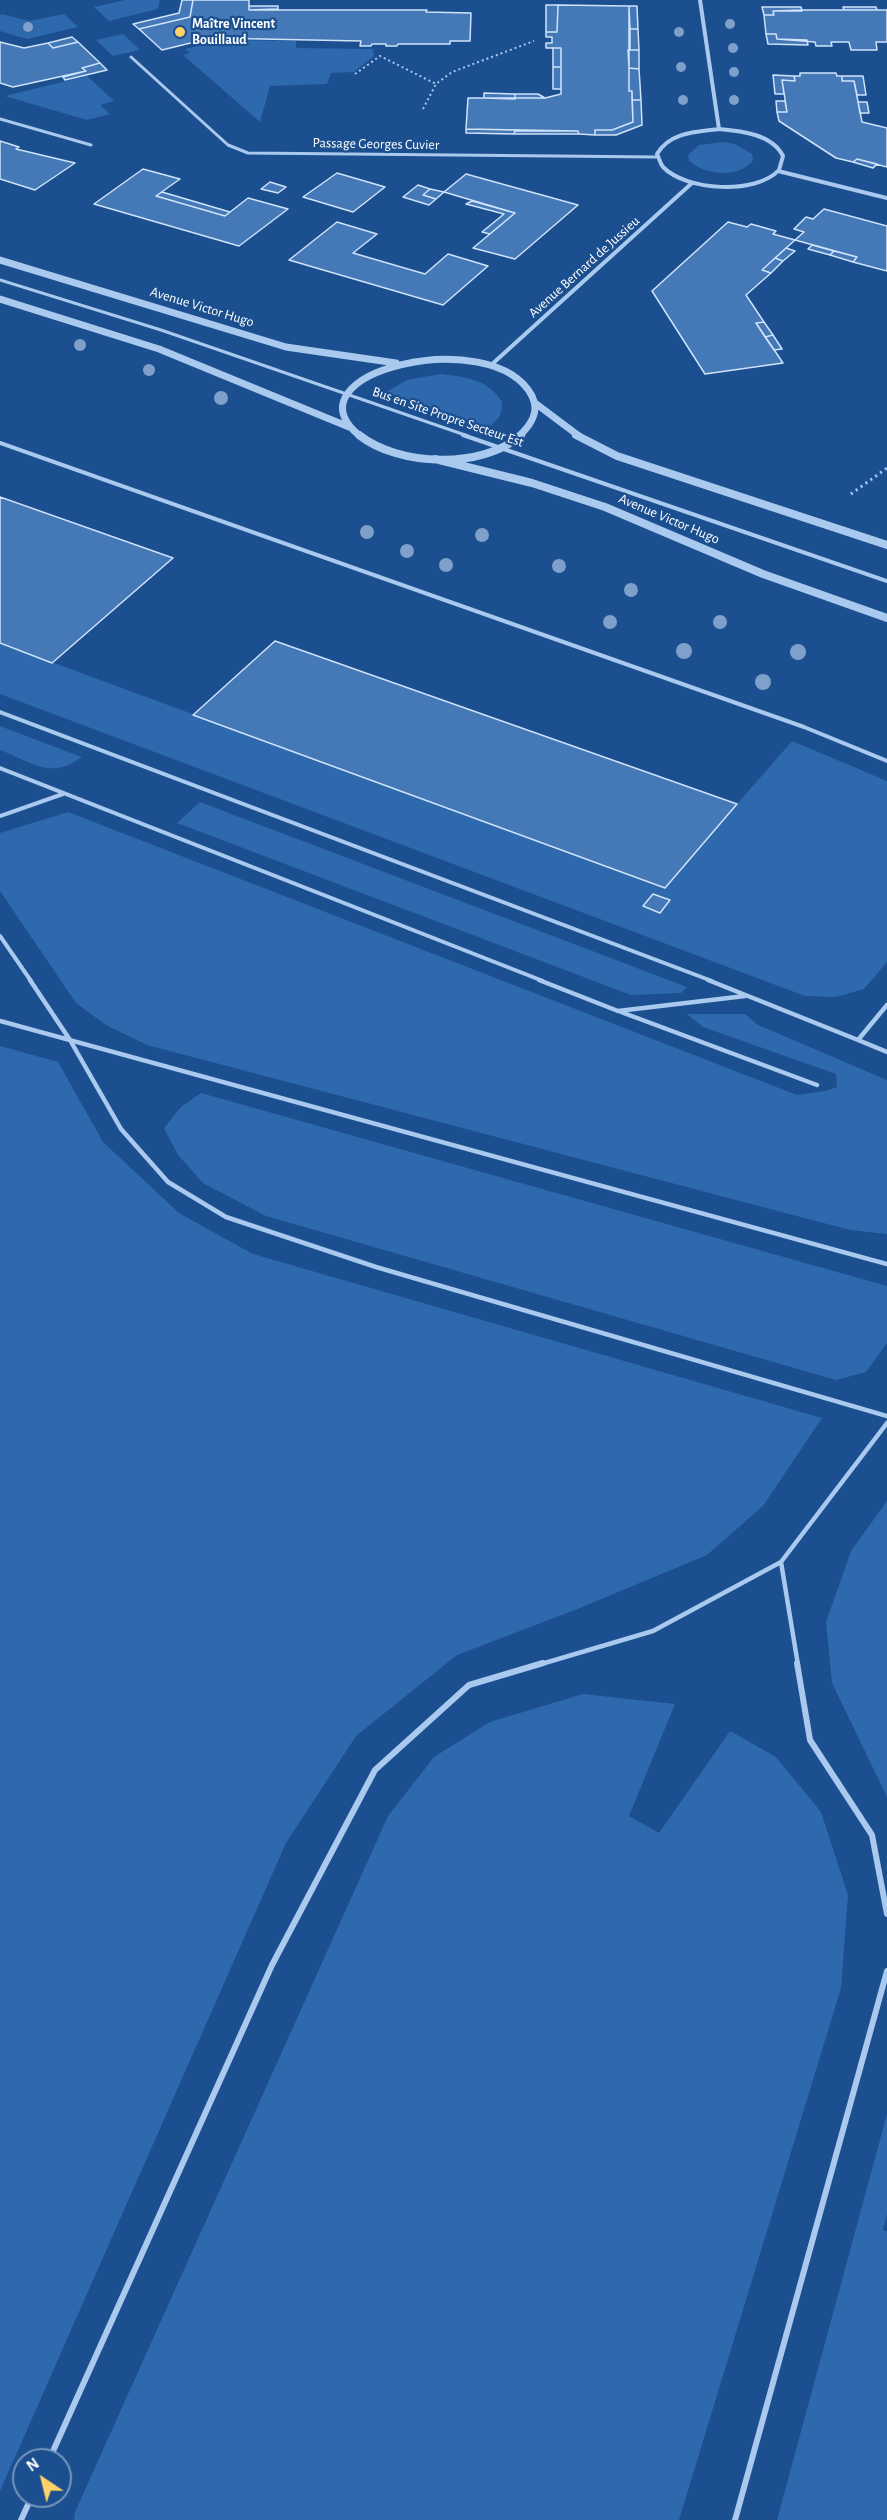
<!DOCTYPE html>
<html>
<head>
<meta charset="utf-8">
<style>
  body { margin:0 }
  #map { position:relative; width:887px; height:2520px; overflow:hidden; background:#1b4f8f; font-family:"Alegreya Sans",sans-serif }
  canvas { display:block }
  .north { position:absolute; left:12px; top:2448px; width:60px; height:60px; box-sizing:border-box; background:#1b4f8f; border:2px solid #7695bc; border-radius:50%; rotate:325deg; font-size:16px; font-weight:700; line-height:24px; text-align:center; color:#fff }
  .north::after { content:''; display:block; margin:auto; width:21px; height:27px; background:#ffd166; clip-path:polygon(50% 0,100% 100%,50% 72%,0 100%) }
</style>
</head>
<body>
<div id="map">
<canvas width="887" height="2520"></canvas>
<div class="north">N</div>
</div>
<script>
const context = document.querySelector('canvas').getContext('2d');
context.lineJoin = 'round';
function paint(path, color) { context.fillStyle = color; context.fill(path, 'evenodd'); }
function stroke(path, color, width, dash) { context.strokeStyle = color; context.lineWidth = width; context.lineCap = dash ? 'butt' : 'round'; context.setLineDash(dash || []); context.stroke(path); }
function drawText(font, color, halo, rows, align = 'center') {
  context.font = font + ' "Alegreya Sans",sans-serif'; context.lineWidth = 4.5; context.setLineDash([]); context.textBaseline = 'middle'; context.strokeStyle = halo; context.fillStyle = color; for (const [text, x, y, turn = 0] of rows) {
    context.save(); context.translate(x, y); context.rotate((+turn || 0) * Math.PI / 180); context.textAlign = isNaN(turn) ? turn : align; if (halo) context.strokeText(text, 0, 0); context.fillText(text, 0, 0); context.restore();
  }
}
paint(new Path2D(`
  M125,0H160L158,9L109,21L94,7Z
  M2,14L29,21L64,14L78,27L27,39L0,31V15Z
  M123,34L140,50L113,56L96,40Z
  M224,40L296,41V48L373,49L374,56L354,72L331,73L327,84L270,86L260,122L183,55L190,53L185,49Z
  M87,76L114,101L100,105L110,114L87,120L5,96Z
  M723,142L735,144L752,154L753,160C740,179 705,175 689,161L688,155L699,145Z
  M440,374C463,376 490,380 502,402C503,414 498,420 489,427L386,392L407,380Z
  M0,643L664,888L792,741L887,781V962L864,989L836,997L805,996L0,694Z
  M0,726L82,757C50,780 34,763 0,750Z
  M200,802L687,987L681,993L631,995L177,823Z
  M68,812L797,1095L825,1091L837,1087L836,1074L703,1027L687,1014H745L758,1025L887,1080V1234L850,1230L147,1045L106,1025L76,1003L0,891V833Z
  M0,1046L58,1062L103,1142L179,1213L253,1254L822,1418L763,1506L707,1555L575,1610L457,1655L356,1736L286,1843L0,2491Z
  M201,1093L887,1286V1343L866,1372L836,1380L266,1216L203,1183L178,1155L164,1128L181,1107Z
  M887,1501V1797L832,1683L826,1622L851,1551Z
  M583,1694L675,1704L629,1816L659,1833L730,1731L776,1757L821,1812L848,1895L841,1988L679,2520H74L75,2512L388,1816L434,1757L490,1722Z
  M887,2114V2214L883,2230L887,2231V2520H777Z`), '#2e69ad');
const building = new Path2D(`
  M182,0H193L190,17L139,29L133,24L179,13Z
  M193,0H249V10H427L426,12L471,13L470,41H450V44H398L397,46H386V44H372L371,46H360L361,41L211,38L162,50L139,29L190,17Z
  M546,5H558L557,32H546Z
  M558,5L629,6V91H632L633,122L612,130H595V135L579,134L578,131L466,129L468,98H545L561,94V48H546V43H552V37H546V32H557Z
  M249,6H278V9L249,10Z
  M629,6H637L638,29H630Z
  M762,7H801L802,11H773L774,15H764Z
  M843,7H876L877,10H844Z
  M801,10H887V42H876L877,50H851L849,42H831L832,46H816L815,42L777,39L776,34H766L764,15H774L773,11Z
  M630,29H638L639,50H630Z
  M766,34H776L777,39L807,40L808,45L768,44Z
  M72,37L78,42L53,48L48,43Z
  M0,42L24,48L48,43L53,48L78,42L100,63L82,68L86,71L13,87L0,83Z
  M553,48H561V67H553Z
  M628,50H639V69L629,68Z
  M100,63L107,70L65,80L63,77L86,71L82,68Z
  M553,67H561V89H553Z
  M629,68L639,69L641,100H632V91H629Z
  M800,73H836L837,76H842V81H854L862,122L887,128V167L857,159L853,162L836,158L779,121L777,112H787L782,80L795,81L794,76H800Z
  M773,75L794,76L795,81L782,80L784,94H775Z
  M842,76H863L866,95H857L854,81H842Z
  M484,93L515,94V99L484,98Z
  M515,94H538L545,98H515Z
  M632,100H641L642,125L616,135H595V130H612L633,122Z
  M776,101H785L787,112H777Z
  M858,102H867L869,113H860Z
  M466,129L515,130V131L514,134L466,133Z
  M515,131H578L579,134H514Z
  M0,141L19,147L16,149L75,163L35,190L0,179Z
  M857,159L877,164L873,168L853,162Z
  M143,169L180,179L156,196L225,216L248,198L288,209L239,246L94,204Z
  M337,173L385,187L353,212L303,197Z
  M466,174L578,205L515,259L473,248L515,213L444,192Z
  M270,182L286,187L278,193L261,189Z
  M418,185L430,189L423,195L436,199L429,205L403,197Z
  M430,189L444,192L436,199L423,195Z
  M162,192L230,212L225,216L156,196Z
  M472,201L515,213L490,234L482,232L504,214L466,204Z
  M824,209L887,226V271L853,262L857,257L795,240L804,232L794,229L806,217L813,219Z
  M337,222L377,234L353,253L425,274L448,254L488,266L443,305L289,260Z
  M728,222L747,227L751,224L776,231L773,234L795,240L762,270L771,273L746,295L764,322L756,323L783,363L705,374L652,291Z
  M812,245L834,251L830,255L808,249Z
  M786,248L795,251L783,261L775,258Z
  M834,251L857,257L853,262L830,255Z
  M775,258L783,261L771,273L762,270Z
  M764,322L773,335L765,337L756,323Z
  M773,335L782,349L774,350L765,337Z
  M0,497L173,558L52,663L0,643Z
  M275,641L737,804L665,888L193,715Z
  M653,894L670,900L660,913L643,906Z`);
paint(building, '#4478b7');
stroke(building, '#cfe3fa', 1.5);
stroke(new Path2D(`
  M355,74L380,56L436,84
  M423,109L436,84L452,72L534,41`), '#a9c9ee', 2, [2, 3]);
stroke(new Path2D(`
  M851,494L887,468`), '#a9c9ee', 3, [2, 4]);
stroke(new Path2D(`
  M131,57L228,145L248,153L656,157
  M0,119L91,145
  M0,280L161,330L468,436`), '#a9c9ee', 3);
stroke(new Path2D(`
  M463,435L887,581
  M0,443L804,727L887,761
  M0,712L712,981
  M0,768L543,981
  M0,816L63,794
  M0,936L31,981`), '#a9c9ee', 4);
stroke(new Path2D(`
  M30,980L70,1040L121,1129L168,1182L226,1217L376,1267L887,1416
  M539,980L618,1011L745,996
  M708,980L858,1040
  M887,1005L858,1040L887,1052
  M621,1012L817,1085
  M0,1021L887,1264
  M781,1562L798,1665
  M538,1665L653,1631L781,1562L887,1423`), '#a9c9ee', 4.5);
stroke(new Path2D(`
  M797,1663L810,1740L872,1835L887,1914
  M49,2460L272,1965L375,1770L469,1685L543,1663
  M21,2520L32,2496
  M735,2520L887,1971`), '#a9c9ee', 6);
stroke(new Path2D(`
  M700,0L719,129
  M719,129C741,131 772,134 783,156L779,170C756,195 686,191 663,167C660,163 659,158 657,154C670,132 696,132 719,129Z
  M778,171L887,198
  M490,366L692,183`), '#a9c9ee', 4);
stroke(new Path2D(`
  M0,260L286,347L396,363
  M0,299L159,349L349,427
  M535,403L579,436
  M360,436C281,373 493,322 532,396C540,412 531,425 519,436`), '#a9c9ee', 7);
stroke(new Path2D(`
  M359,435C398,466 482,470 521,435
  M576,435L617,456L887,545
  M435,459L532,483L605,507L763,574L887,618`), '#a9c9ee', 8);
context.fillStyle = '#7ea0ca';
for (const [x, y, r] of [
  [730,24,5],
  [28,27,5],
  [679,32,5],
  [733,48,5],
  [681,67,5],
  [734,72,5],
  [683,100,5],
  [734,100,5],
  [80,345,6],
  [149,370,6],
  [221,398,7],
  [367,532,7],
  [482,535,7],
  [407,551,7],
  [446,565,7],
  [559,566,7],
  [631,590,7],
  [610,622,7],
  [720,622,7],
  [684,651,8],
  [798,652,8],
  [763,682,8]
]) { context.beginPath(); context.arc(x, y, r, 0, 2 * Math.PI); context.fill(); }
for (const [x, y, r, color] of [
  [180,32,6,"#ffd166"]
]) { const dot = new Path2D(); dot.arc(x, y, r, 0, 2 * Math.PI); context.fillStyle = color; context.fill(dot); stroke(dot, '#1b4f8f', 2); }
drawText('bold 14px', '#fff', '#1b4f8f', [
  ["Maître Vincent",192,24],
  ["Bouillaud",192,40]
], 'left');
drawText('14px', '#fff', '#1b4f8f', [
  ["Passage Georges Cuvier",376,144,1],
  ["Avenue Bernard de Jussieu",584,267,-42],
  ["Avenue Victor Hugo",202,307,17],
  ["Bus en Site Propre Secteur Est",448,417,19],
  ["Avenue Victor Hugo",669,519,23]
]);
</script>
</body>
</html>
